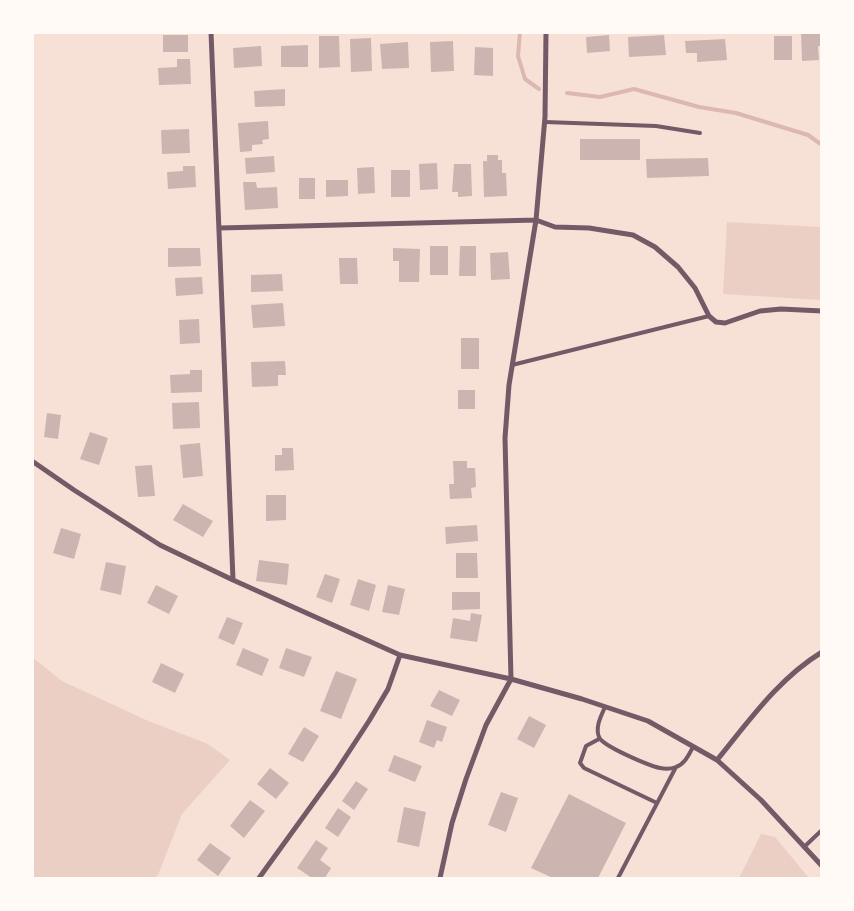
<!DOCTYPE html>
<html>
<head>
<meta charset="utf-8">
<style>
  body { margin:0 }
  #map { position:relative; width:854px; height:911px; overflow:hidden; background:#f7e1d7; font-family:Signika,sans-serif }
  canvas { display:block }
  .frame { position:absolute; inset:0; border:34px solid #fffaf5; pointer-events:none }
</style>
</head>
<body>
<div id="map">
<canvas width="854" height="911"></canvas>
<div class="frame"></div>
</div>
<script>
const context = document.querySelector('canvas').getContext('2d');
context.lineJoin = 'round';
function paint(path, color) { context.fillStyle = color; context.fill(path, 'evenodd'); }
function stroke(path, color, width, dash) { context.strokeStyle = color; context.lineWidth = width; context.lineCap = dash ? 'butt' : 'round'; context.setLineDash(dash || []); context.stroke(path); }
paint(new Path2D(`
  M727,222L821,227V300L723,294Z
  M32,657L62,681L146,720L208,744L230,760L182,814L158,875L154,878H33Z
  M761,834L775,837L809,878H739Z`), '#ebcfc5');
stroke(new Path2D(`
  M520,32L518,56L525,79L539,89
  M567,93L600,97L634,89L699,107L736,113L808,135L822,145`), '#dcb8b0', 4);
paint(new Path2D(`
  M801,32H822V46H818L819,60L802,61Z
  M163,35H188V52H163Z
  M609,35L610,51L587,53L586,37Z
  M664,35L666,55L629,57L628,37Z
  M319,36H339L340,67L319,68Z
  M774,36H792V60H774Z
  M371,38L372,71L351,72L350,39Z
  M725,39L727,60L697,62V53H686L685,41Z
  M453,41L454,71L431,72L430,42Z
  M408,42L409,68L382,69L380,44Z
  M308,45V67H281V46Z
  M261,46L262,66L234,68L233,48Z
  M475,47L493,48V76L474,75Z
  M177,59H190L191,84L159,85L158,68L177,67Z
  M285,89V106L255,107L254,91Z
  M268,121L269,139L262,140L263,144L252,145V151L240,152L238,123Z
  M189,129L190,153L162,154L161,130Z
  M580,139H640V160H580Z
  M487,155H498V160H502V173H506L507,196L484,197L483,161H487Z
  M274,156L275,172L246,174L245,158Z
  M708,158L709,176L647,178L646,159Z
  M437,163L438,189L420,190L419,164Z
  M454,164H471L472,196L458,197V192H452Z
  M183,166H195L196,187L168,189L167,172L183,171Z
  M374,167L375,193L358,194L357,168Z
  M391,170H410V197H391Z
  M299,178H315V199H299Z
  M326,180H348V196L326,197Z
  M243,182H256L257,188L277,187L278,208L245,210Z
  M430,246H448V275H430Z
  M460,246H476V276H459Z
  M168,248H200L201,266L168,267Z
  M393,248L420,249L419,282H399V261H393Z
  M508,252L510,279L491,280L490,253Z
  M339,258H357L358,284H340Z
  M282,274L283,291L251,292V275Z
  M202,277L203,294L176,296L175,278Z
  M283,303L285,326L253,328L251,305Z
  M199,319L200,343L180,344L179,320Z
  M461,338H479V369H461Z
  M285,361L286,375H278V386L252,387L251,362Z
  M190,370H202V392L171,393L170,375L190,374Z
  M458,390H475V409H458Z
  M199,402L200,428L173,429L172,403Z
  M47,413L61,415L58,439L44,437Z
  M90,432L108,438L99,465L80,459Z
  M200,443L203,476L183,478L180,445Z
  M282,448H293L294,470L275,471V455H282Z
  M453,461H467V468H475L476,487L471,488L472,498L450,499L449,484H454Z
  M152,465L155,496L138,497L135,466Z
  M266,495H286V520L266,521Z
  M183,504L213,521L203,537L173,520Z
  M477,525L478,541L446,544L445,527Z
  M61,528L81,534L74,559L53,553Z
  M456,553H477L478,578H456Z
  M259,560L289,564L287,585L256,581Z
  M106,562L126,566L121,595L100,590Z
  M325,574L340,579L332,603L316,597Z
  M358,579L376,585L369,611L350,605Z
  M156,585L178,596L169,614L147,603Z
  M388,585L405,589L399,615L382,612Z
  M452,592H480V609L452,610Z
  M471,613L482,615L477,642L450,638L453,618L470,621Z
  M227,617L243,623L234,645L218,638Z
  M243,648L269,659L262,676L236,665Z
  M286,648L312,657L304,677L279,668Z
  M161,663L184,674L175,693L152,682Z
  M336,671L357,679L341,719L320,711Z
  M439,690L460,700L452,716L430,706Z
  M529,716L546,725L534,748L517,739Z
  M427,720L447,727L442,742L437,740L434,748L419,742Z
  M304,727L319,736L303,762L288,754Z
  M394,755L422,766L415,782L388,771Z
  M270,768L289,783L276,799L257,784Z
  M356,781L368,789L354,810L342,801Z
  M501,792L518,798L506,832L488,825Z
  M569,794L626,823L598,878H553L531,868Z
  M250,800L265,811L244,838L230,826Z
  M404,807L426,812L419,847L397,842Z
  M338,808L351,817L338,837L325,828Z
  M316,840L328,848L320,860L331,868L325,878H312L297,868Z
  M210,843L231,858L218,876L197,860Z`), '#ccb4b1');
stroke(new Path2D(`
  M545,122L656,126L700,133
  M512,365L709,316
  M605,707C601,716 595,727 599,737C602,746 650,766 660,768C665,769 671,769 676,767C685,764 689,754 693,747
  M599,739L586,746L580,763L584,768L657,803
  M804,847L822,830
  M618,878L676,767`), '#755966', 4);
stroke(new Path2D(`
  M211,32L233,580
  M220,228L536,220L555,227L589,228L633,235L655,247L678,267L695,288L709,316L716,322L725,323L760,311L781,309L822,311
  M32,461L74,490L160,545L233,580L400,655L511,679L582,699L648,721L717,760L761,800L822,866
  M717,760C749,721 778,679 822,652
  M259,878L335,773L369,721L388,689L400,655
  M440,878L452,823L466,779L486,725L511,679L505,438L509,385L536,220L545,117L546,32`), '#755966', 5);
</script>
</body>
</html>
